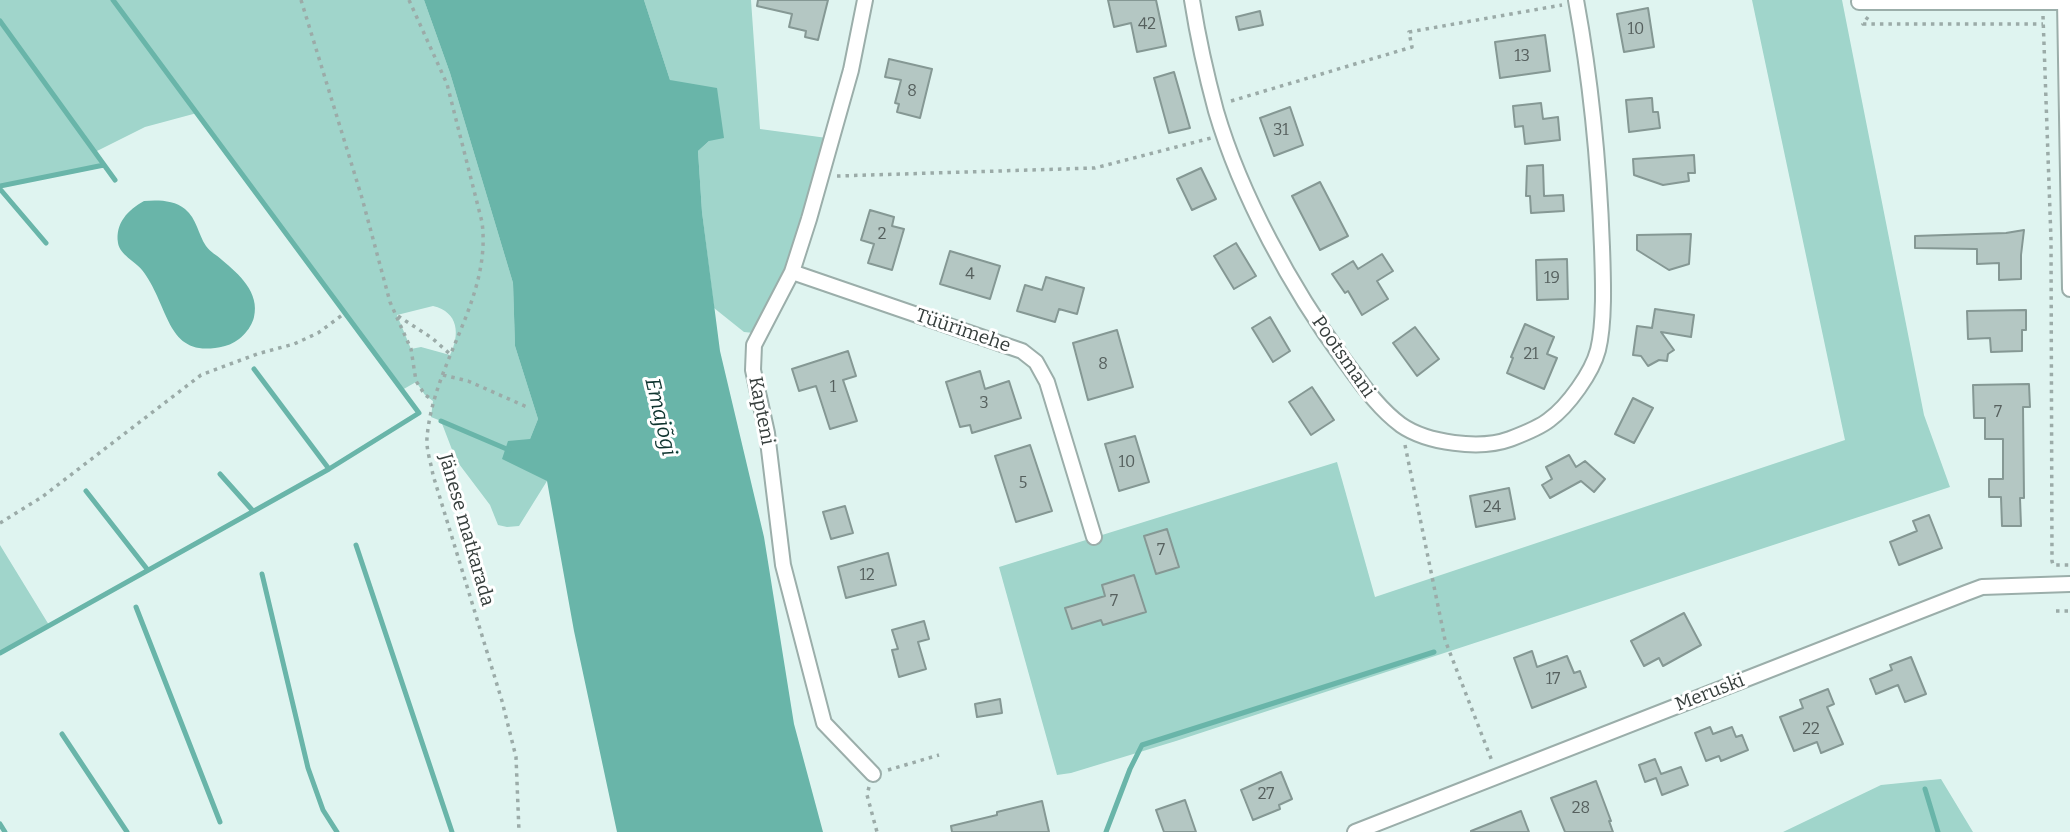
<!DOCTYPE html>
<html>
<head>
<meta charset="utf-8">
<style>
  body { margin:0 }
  canvas { display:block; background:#dff4f0 }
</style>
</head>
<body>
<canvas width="2070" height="832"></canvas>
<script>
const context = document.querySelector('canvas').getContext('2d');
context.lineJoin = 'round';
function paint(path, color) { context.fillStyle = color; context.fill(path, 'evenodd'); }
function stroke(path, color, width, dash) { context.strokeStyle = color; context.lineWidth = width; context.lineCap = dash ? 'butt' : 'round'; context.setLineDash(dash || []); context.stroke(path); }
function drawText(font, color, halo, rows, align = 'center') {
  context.font = font + ' Bitter,serif'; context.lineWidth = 6; context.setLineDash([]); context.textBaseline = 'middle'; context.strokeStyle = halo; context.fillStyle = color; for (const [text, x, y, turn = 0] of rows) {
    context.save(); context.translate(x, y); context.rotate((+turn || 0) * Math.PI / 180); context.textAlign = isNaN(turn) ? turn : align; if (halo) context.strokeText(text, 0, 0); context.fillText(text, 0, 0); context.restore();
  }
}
paint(new Path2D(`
  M0,0H424L450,73L513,283L515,346L538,419L530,439L547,481L519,526L507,527L498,525L490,505L456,460L441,421L431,417L433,401L425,395L416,382L402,390L197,113L145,127L95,152L104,165L0,186ZM433,306C459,312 460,335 450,355L421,347L411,349L397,315Z
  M644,0H751L760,129L827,138L805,212L786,266L754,333L744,332L714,308L702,212L698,151L709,141L670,80Z
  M1752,0H1842L1924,415L1950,487L1176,741L1071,773L1057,775L999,567L1337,462L1375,597L1845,440Z
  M0,545L49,625L0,653Z
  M1941,779L1973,832H1783L1881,785Z`), '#a0d5cb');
paint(new Path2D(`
  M424,0H644L670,80L717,88L724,138L709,141L698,151L702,212L720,351L764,537L794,724L823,832H617L574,631L547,481L502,459L508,441L530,439L538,419L515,346L513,283L450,73Z
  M144,201C158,200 174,200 185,209C197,219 198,234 206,246C210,252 217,255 222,260C239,274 260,293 254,317C251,330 238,343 225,346C165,361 171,307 142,270C135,261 120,255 118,243C115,223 128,210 144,201Z`), '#69b5a9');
stroke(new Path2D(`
  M0,21L115,180
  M0,186L104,165
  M0,189L46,243
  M254,369L329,469
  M441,421L509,450
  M220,474L253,511
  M86,491L147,569
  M356,545L452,832
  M262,574L308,768L323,810L337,832
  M136,607L220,822
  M0,653L329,469L419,413L113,0
  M62,734L127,832
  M1925,789L1938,832
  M0,824L5,832
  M1106,832L1130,769L1142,745L1434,652`), '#69b5a9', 5);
const building = new Path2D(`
  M758,0H828L818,40L805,37L806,31L789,27L792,14L757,6Z
  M1108,0H1156L1166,46L1137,52L1131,23L1114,27Z
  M1648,8L1654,47L1624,52L1617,14Z
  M1260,11L1263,25L1239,30L1236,17Z
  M1545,35L1550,71L1500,78L1495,42Z
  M889,59L932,69L920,118L897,112L899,104L895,103L901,80L885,77Z
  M1174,72L1190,128L1169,133L1154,78Z
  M1650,98H1652L1653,112H1658L1660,128L1629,132L1626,100Z
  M1541,103L1543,119L1558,117L1560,140L1525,144L1523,126L1515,127L1513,106Z
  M1290,107L1303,145L1274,156L1260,118Z
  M1694,155L1695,173H1688L1689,181L1663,185L1634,175L1633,159Z
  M1543,165L1544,196L1563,195L1564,211L1531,213L1530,196H1526L1527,166Z
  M1201,168L1216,199L1192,210L1177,179Z
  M1320,182L1348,236L1320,250L1292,196Z
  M870,210L894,217L892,226L904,229L892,270L868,263L874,244L861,240Z
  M2024,230L2021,255V279L1999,280V263L1977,264V249L1915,248V236L2006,233Z
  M1691,234L1689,264L1669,270L1637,250V235Z
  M1236,243L1256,276L1234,289L1214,256Z
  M950,251L1000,266L990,299L940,284Z
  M1382,254L1393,271L1377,281L1388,299L1362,315L1348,291L1345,293L1332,274L1353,261L1358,269Z
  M1567,259L1568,299L1537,300L1536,260Z
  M1046,277L1084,288L1077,314L1059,309L1055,322L1017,311L1025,285L1042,290Z
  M1655,309L1694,315L1691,337L1661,332L1674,350L1668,354L1667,361L1659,360L1648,366L1641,356L1633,355L1637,326L1652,328Z
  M2026,310V330H2022V351L1991,352L1990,338L1968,339L1967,311Z
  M1270,317L1290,351L1273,362L1252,328Z
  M1525,324L1554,337L1547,354L1557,358L1544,389L1507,373L1513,358L1511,357Z
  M1415,327L1439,359L1417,376L1393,343Z
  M1117,330L1133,387L1088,400L1073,343Z
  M848,351L856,376L843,380L857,421L830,429L816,386L799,391L792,369Z
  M980,371L985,389L1009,381L1021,418L972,433L970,425L960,427L946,382Z
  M2029,384L2030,407H2023L2024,498H2020L2021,526H2002L2001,497H1989V479H2003V439H1985V418H1974L1973,385Z
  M1312,387L1334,420L1311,435L1289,402Z
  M1633,398L1653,408L1634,443L1615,434Z
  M1135,436L1149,482L1119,491L1105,444Z
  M1030,445L1052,511L1016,522L995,456Z
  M1569,455L1576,467L1585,461L1605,479L1594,492L1581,481L1550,498L1542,485L1552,479L1546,467Z
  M1509,488L1515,519L1476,527L1470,496Z
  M845,506L853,533L831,539L823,512Z
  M1929,515L1942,548L1899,565L1890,542L1917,531L1913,521Z
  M1167,529L1179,567L1156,574L1144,536Z
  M888,553L896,585L846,598L838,567Z
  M1134,575L1146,612L1103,625L1101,620L1072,629L1065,608L1105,596L1102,585Z
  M1684,613L1701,645L1663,666L1659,658L1644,666L1631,641Z
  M924,621L929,639L918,642L926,669L899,677L892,650L898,649L892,630Z
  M1532,651L1537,667L1567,656L1574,673L1580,671L1586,687L1532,708L1514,658Z
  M1911,657L1926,694L1905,702L1898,685L1876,694L1870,679L1892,670L1890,665Z
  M1828,689L1834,704L1827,707L1843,744L1821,753L1817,742L1794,751L1780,717L1803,708L1800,700Z
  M1000,699L1002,713L977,717L975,704Z
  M1710,727L1713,734L1732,727L1736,737L1742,735L1748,750L1721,761L1719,756L1706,761L1695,733Z
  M1655,759L1661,774L1681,767L1688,785L1662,795L1656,778L1645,782L1639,765Z
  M1281,772L1292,799L1279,805L1280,809L1253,820L1241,790Z
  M1596,781L1611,821H1609L1613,832H1565L1551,798Z
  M1185,800L1196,832H1164L1156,810Z
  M1042,801L1049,832H952L951,826L997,815V812Z
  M1521,811L1529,832H1471V831Z`);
paint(building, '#b4c7c3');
stroke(building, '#859894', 2);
const minor = new Path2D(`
  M865,0L851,70L809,219L792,272L754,345L753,370L767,433L783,565L824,723L873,774
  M1192,0C1198,38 1206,74 1216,111C1241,196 1292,289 1344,360C1362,384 1377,407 1401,425C1427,443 1480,450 1510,439C1523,434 1539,428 1549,420C1568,406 1592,373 1598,350C1605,322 1603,276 1602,247C1599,165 1591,81 1576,0
  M1859,2H2070
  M2065,2L2070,289
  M792,272L1022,351L1036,362L1047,382L1094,537
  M1355,832L1966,593L1982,587L2070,584`);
stroke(minor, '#9baeaa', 18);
stroke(new Path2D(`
  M301,0L362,198L390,302L411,349L416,381L425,395L433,400
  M409,0L447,84L482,222C492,299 433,362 427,438C426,449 431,463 433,475L502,701L516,757L519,832
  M2043,16L2051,240L2052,561L2053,565H2070
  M1868,17L1863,24H2043
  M1231,101L1412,47L1409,32L1562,5
  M837,176L1095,168L1211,138
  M398,316L432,338L451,355
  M443,375L468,381L527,407
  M1405,445L1445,640L1492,761
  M0,523L42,497L201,375L257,354L294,344L318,333L345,313
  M2056,611H2070
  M888,770L939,755
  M869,787L867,795L877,832`), '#9baba8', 3.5, [3.5, 5]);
stroke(minor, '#fff', 14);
drawText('16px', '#56605e', null, [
  ["42",1147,25],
  ["10",1636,30],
  ["13",1522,57],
  ["8",912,92],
  ["31",1281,131],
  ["2",882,235],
  ["4",970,275],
  ["19",1552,279],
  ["21",1531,355],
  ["8",1103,365],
  ["1",833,388],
  ["3",984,404],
  ["7",1998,413],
  ["10",1127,463],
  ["5",1023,484],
  ["24",1492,508],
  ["7",1161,551],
  ["12",867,576],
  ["7",1114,602],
  ["17",1553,680],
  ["22",1811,730],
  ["27",1266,795],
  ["28",1581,809]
]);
drawText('19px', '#363e3c', '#fff', [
  ["Tüürimehe",963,331,19],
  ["Pootsmani",1343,357,55],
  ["Kapteni",761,411,79],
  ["Jänese matkarada",466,530,74],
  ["Meruski",1710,693,-21]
]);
drawText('italic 21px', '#0e342f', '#fff', [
  ["Emajõgi",660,417,77]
]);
</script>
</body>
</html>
